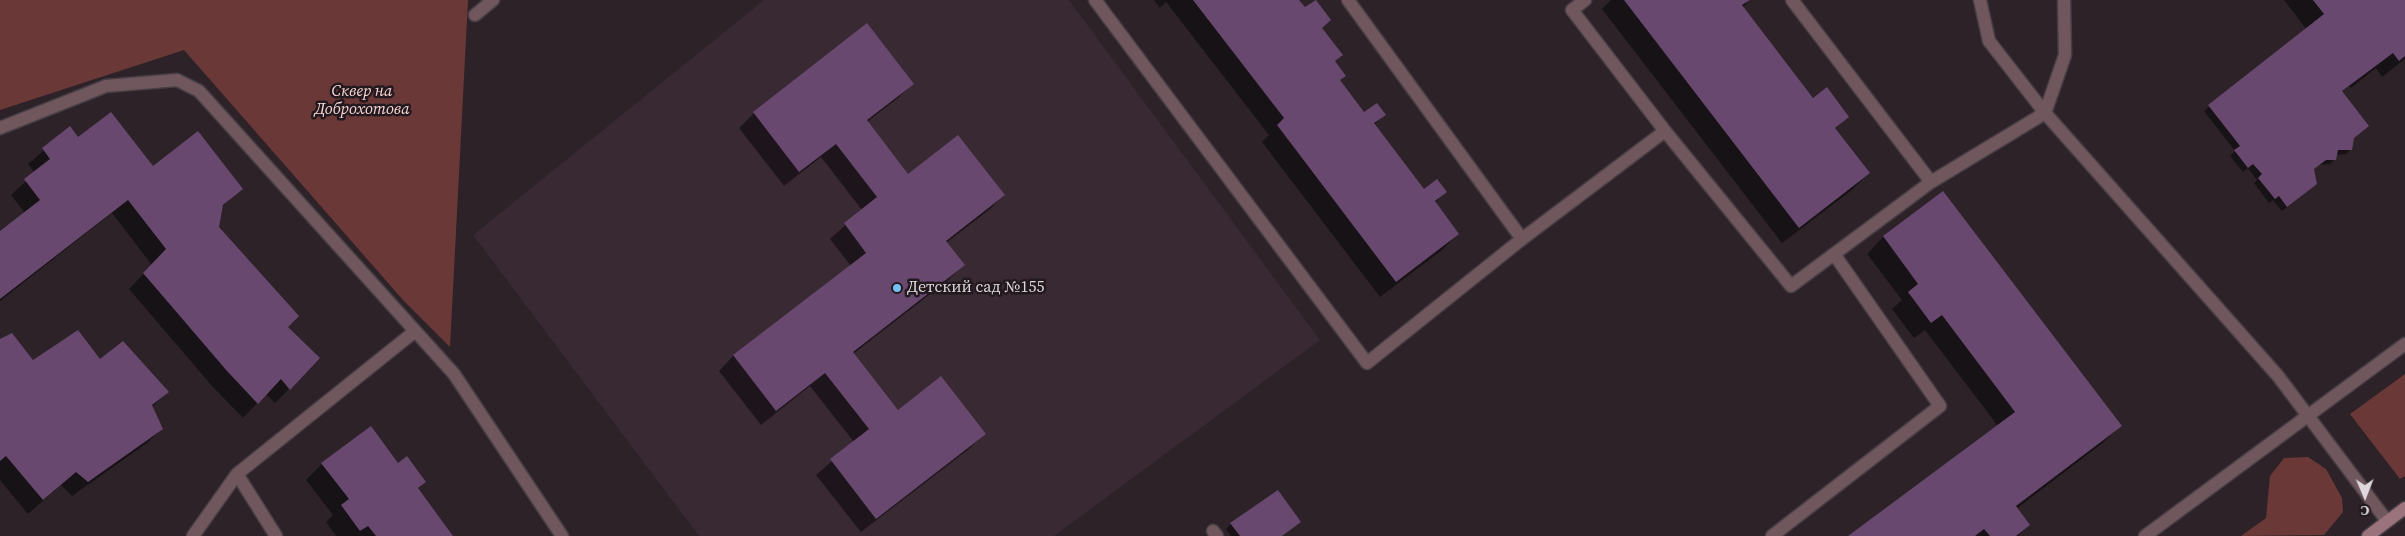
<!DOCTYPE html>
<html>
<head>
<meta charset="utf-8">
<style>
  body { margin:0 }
  #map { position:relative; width:2405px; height:536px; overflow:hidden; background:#2c2228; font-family:"Source Serif 4",serif }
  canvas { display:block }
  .north { position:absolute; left:2340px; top:471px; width:50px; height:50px; -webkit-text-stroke:4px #22191f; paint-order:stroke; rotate:179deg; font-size:14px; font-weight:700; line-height:20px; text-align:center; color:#ded8dc }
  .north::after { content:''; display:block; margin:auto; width:18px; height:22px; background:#ded8dc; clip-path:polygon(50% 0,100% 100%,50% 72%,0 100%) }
</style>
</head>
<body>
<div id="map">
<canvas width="2405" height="536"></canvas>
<div class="north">С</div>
</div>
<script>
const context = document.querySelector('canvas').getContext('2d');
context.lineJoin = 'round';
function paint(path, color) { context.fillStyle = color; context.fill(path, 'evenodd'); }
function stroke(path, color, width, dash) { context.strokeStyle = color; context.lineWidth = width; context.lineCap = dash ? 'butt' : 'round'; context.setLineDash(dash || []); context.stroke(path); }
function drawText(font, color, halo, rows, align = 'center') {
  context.font = font + ' "Source Serif 4",serif'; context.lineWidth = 5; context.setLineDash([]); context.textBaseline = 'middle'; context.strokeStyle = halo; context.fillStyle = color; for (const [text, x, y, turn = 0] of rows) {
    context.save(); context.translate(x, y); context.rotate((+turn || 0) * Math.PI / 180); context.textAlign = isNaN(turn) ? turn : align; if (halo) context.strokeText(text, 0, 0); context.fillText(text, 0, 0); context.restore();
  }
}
paint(new Path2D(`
  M764,0H1069L1320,340L1054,536H699L473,235Z`), '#382933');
paint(new Path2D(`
  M0,0H468L450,347L403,300L184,50L0,110Z
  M2405,374V476L2400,479L2350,414Z
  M2308,457L2326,469L2342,498L2343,512L2324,535L2241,536L2266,518L2270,476L2284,458Z`), '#6b3838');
paint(new Path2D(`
  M1154,0H1298L1341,55L1334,63L1344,76L1339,81L1364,114H1384L1374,125L1424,191L1445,192L1435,203L1458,234L1442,250L1380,297L1262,142L1269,135L1166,2L1160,8Z
  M1611,0H1750L1742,8L1813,100L1847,117L1835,129L1869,173L1852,190L1782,243L1602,9Z
  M2284,0H2405V59L2382,77L2376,68L2351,88L2349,86L2341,92L2353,139L2351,149L2346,154L2336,155L2335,159L2330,164L2319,165L2312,170L2310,189L2282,211L2273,200L2269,203L2254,183L2257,180L2248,168L2243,172L2230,156L2235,151L2204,111L2307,30Z
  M867,25L912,84L898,98L867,122L908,175L1004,195L989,210L946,243L963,265L948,280L853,354L898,411L984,434L969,449L861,532L816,475L854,442L810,386L761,425L719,371L733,356L851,266L830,239L862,210L821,157L784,186L739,128L754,113Z
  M70,128L78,139L152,168L242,188L221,208L218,227L286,327L289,389L275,403L266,394L243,418L212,386L129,289L152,265L112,213L0,301V233L25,213L11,195L35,173L28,164Z
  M1943,193L2120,426L2104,442L2016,509L2029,525L2018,536H1850L1998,426L1925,330L1914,338L1892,309L1902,300L1867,254L1883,237Z
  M0,340L33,362L100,361L168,392L152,407L162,429L147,443L72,496L61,485L28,514L0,480Z
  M322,464H398L425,482L417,490L451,536H336L326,522L333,515L306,480Z
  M1299,522L1282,536H1231L1226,529L1231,524Z`), '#0007');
paint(new Path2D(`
  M1193,0H1299L1305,7L1316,0L1331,20L1322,28L1343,55L1335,61L1346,76L1340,80L1364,112L1377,103L1386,115L1374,123L1424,189L1437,179L1447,192L1435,201L1459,234L1396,282L1277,125L1284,118Z
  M1624,0H1750L1742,5L1813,98L1827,87L1849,117L1835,128L1870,173L1799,228Z
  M2313,0H2405V56L2399,61L2393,53L2342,91L2369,126L2354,138L2352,150H2338L2336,160H2326L2314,169L2317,184L2287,207L2279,196L2275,199L2258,178L2262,174L2253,164L2248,168L2234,150L2240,146L2208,105L2324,14Z
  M867,23L914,84L867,120L908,174L958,135L1005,195L946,241L965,265L853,352L898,410L941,376L986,434L876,519L830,459L869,429L825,373L776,411L733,355L866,253L844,223L877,197L836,144L799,172L753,112Z
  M111,112L153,166L198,131L243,189L223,205L219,227L299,316L288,327L320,358L290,390L281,379L258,404L227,371L143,273L166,249L128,200L0,299V231L40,200L24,179L50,159L42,148L70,126L78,137Z
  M1943,191L2122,426L2016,506L2030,525L2016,536H1990L1984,529L1975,536H1848L2015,412L1942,315L1931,323L1908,292L1918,284L1883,236Z
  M78,330L100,359L123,341L169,392L152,405L163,429L88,482L76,472L43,500L6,456L0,461V339L12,333L33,360Z
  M371,426L398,463L407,456L426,482L418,488L453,536H376L368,526L360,531L341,505L349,499L321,463Z
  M1278,490L1301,522L1282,536H1240L1230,523Z`), '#694870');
const service = new Path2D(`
  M1095,0L1367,363L1522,239L1665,131L1791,286L1931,182L2045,113L2278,376L2387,521
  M1348,0L1522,239
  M1585,0L1572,10L1665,131
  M1792,0L1931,182
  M1980,0L1989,41L2045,113
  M2045,113L2065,55L2064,0
  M0,128L106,86L177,80L199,91L454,374L562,536
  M237,474L276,536
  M1213,531L1217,536
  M193,536L237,474L414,332
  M1772,536L1940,406L1834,254
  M2145,536L2405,344`);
const pedestrian = new Path2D(`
  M475,15L493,0`);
const secondary = new Path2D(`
  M2368,536L2405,508`);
stroke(service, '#483f45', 15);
stroke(pedestrian, '#483f45', 15);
stroke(secondary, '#483f45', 15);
stroke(service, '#70575e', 12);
stroke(pedestrian, '#70575e', 12);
stroke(secondary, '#9a737d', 12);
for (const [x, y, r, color] of [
  [897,288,5,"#73c1f5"]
]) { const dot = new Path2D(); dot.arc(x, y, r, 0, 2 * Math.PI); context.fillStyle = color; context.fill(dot); stroke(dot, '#22191f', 2); }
drawText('italic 16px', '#fad5d3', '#22191f', [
  ["Сквер на",362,92],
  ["Доброхотова",362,110]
]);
drawText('16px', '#ded8dc', '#22191f', [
  ["Детский сад №155",907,288]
], 'left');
</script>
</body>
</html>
